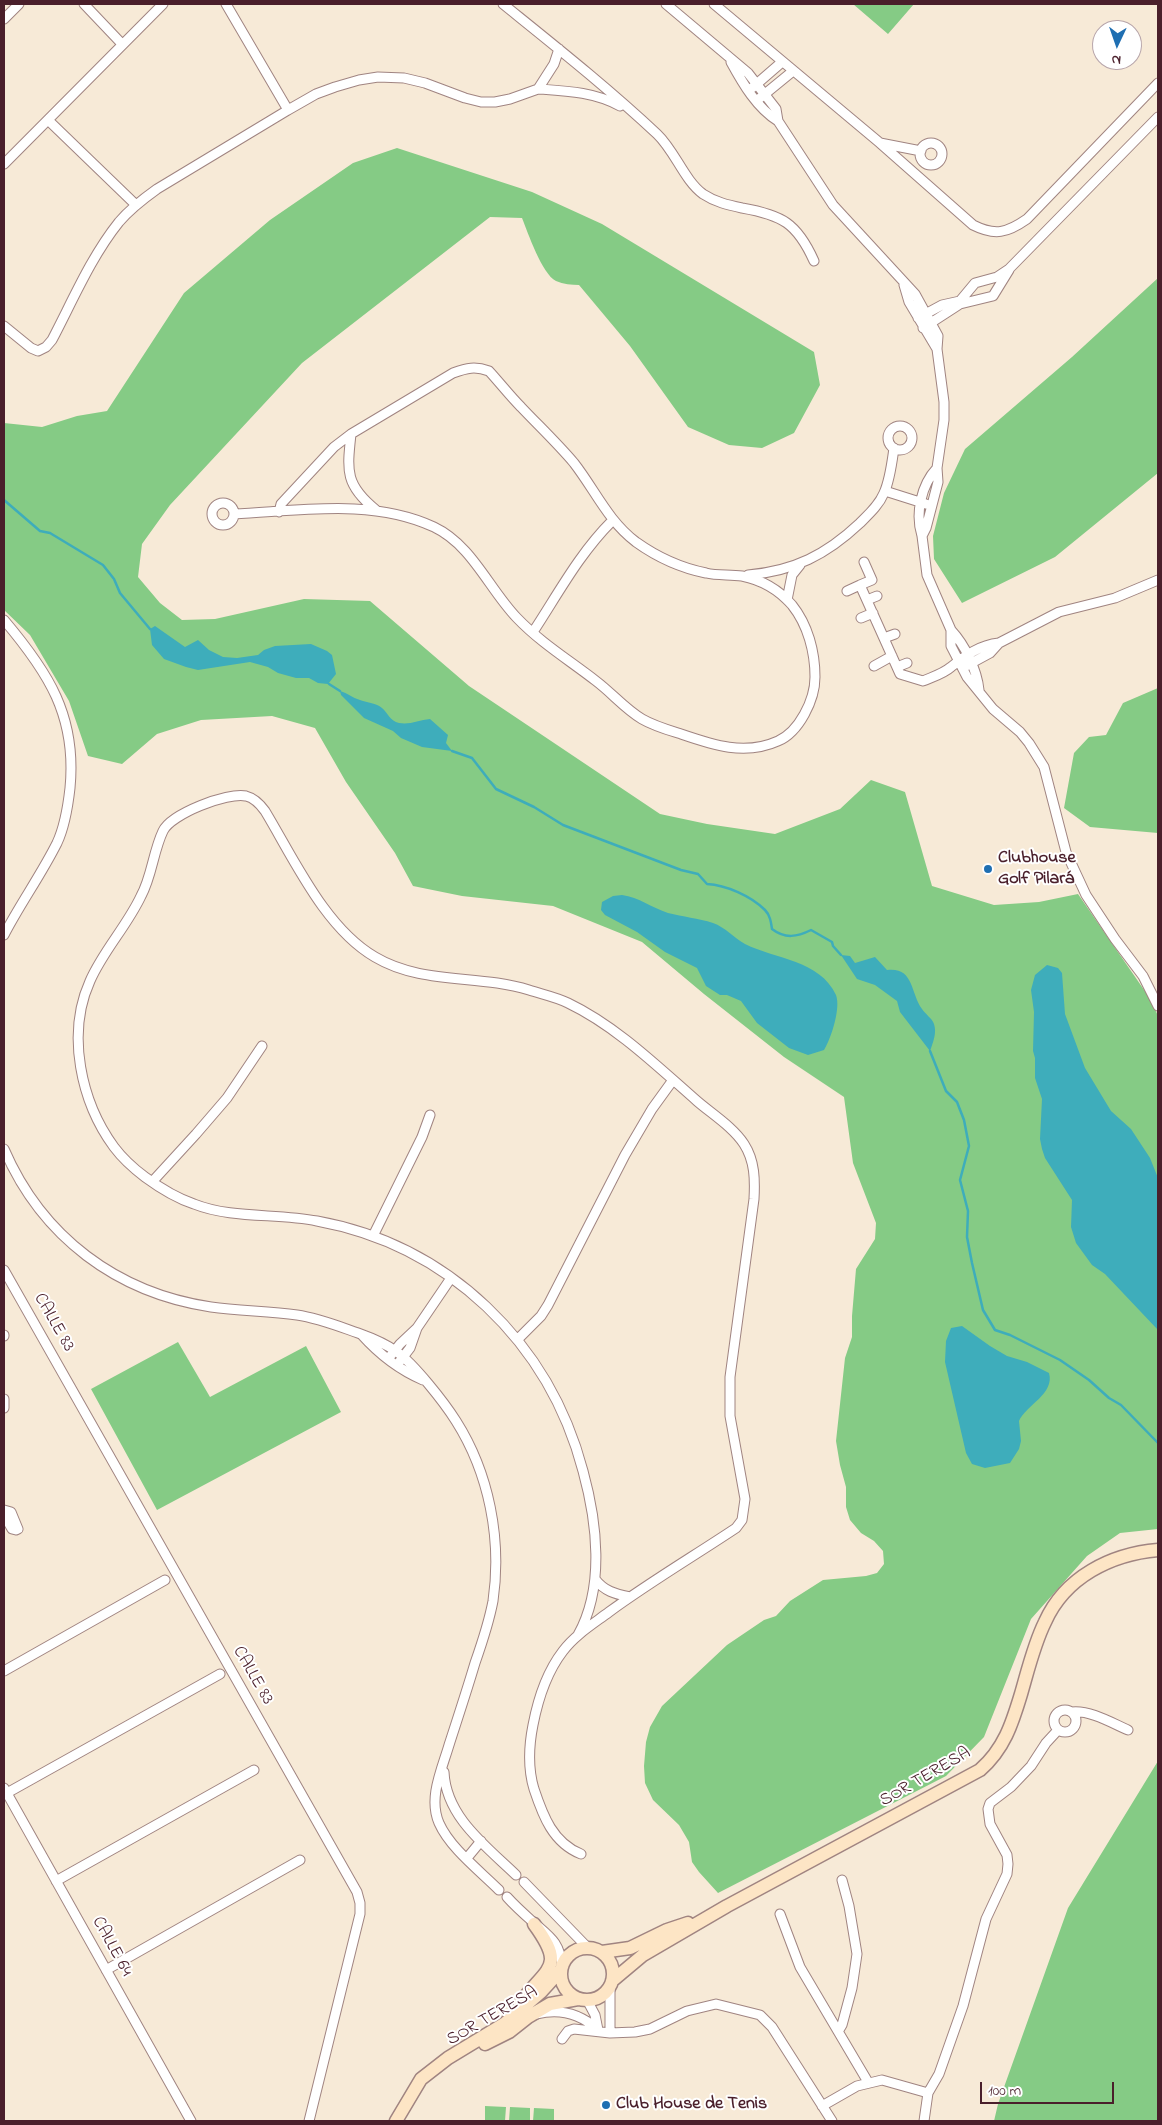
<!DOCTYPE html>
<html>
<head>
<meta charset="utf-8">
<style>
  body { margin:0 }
  #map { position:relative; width:1162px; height:2125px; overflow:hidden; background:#f7ead7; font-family:"Indie Flower",sans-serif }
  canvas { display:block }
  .frame { position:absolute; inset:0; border:5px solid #4a1f2b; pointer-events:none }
  .north { position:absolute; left:1092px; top:20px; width:50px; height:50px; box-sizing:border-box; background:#fff; border:1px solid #b7a5aa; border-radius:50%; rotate:183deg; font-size:14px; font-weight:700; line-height:20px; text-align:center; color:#4a1f2b }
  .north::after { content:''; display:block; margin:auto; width:18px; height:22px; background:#1f6fb2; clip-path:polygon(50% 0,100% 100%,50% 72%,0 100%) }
  .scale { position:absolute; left:980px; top:2082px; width:134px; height:22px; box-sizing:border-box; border:2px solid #4a1f2b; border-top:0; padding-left:6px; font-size:15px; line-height:18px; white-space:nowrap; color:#4a1f2b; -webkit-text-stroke:4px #fff; paint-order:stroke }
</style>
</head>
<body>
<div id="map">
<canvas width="1162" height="2125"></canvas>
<div class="frame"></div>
<div class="north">N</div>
<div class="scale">100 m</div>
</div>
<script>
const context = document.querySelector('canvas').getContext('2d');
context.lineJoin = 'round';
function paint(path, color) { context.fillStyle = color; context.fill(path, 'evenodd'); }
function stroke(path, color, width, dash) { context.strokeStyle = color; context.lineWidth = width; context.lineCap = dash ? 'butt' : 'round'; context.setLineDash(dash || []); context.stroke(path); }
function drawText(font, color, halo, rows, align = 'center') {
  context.font = font + ' "Indie Flower",sans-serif'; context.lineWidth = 4; context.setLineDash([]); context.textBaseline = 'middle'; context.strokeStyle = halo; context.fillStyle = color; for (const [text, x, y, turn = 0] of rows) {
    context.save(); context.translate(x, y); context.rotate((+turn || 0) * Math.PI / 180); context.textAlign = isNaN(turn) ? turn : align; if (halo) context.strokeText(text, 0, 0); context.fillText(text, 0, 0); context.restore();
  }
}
paint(new Path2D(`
  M853,4H914L888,34Z
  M397,148L532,192L602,224L814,352L820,385L794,433L762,448L729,445L688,427L630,346L579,285C572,285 563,284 556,281C542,274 528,233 522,218L490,217L302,363L170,505L142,544L138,577L160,603L182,620L215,619L304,599L370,601L469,686L660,814L707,824L775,834L840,809L871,780L905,792L932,886L994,905L1039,902L1078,894L1151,1000L1158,1016V1529L1120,1533L1087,1556L1031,1619L984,1737L946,1776L718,1893L699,1872L692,1862L689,1842L679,1825L653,1800L645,1783L644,1766L646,1742L650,1727L662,1706L727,1645L764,1620L776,1616L790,1601L823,1580L866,1576L877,1573L884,1564L883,1551L874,1541L861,1533L850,1520L846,1507V1487L840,1465L836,1441L845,1358L852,1337V1316L856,1269L875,1239L876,1223L853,1163L844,1097L784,1057L704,994L642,942L553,906L462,896L413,886L395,853L346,782L315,728L272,716L201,720L157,734L122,764L88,756L69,701L30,635L4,610V423L42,427L77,416L107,411L184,293L270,220L353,163Z
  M1158,278V473L1055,557L962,603L934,559L933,536L944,493L965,449L1072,357Z
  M1158,688V833L1090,827L1064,808L1074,753L1089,737L1106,735L1123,703Z
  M178,1342L210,1397L306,1346L341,1412L157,1510L91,1389Z
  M1158,1761V2121H994L998,2104L1068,1908Z
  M485,2106L506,2107L505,2121H485Z
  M510,2107L530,2108V2121H509Z
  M534,2108L554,2109V2121H533Z`), '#85cb85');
paint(new Path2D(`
  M155,626L185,647L198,640L209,650L223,657L237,658L258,655L264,650L275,646L311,644L327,651L332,655L336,674L328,684L318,683L309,678H296L278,673L268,667L250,662L198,670L186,667L164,659L152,645L150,629Z
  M340,691C348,693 352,698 360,700C368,703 376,703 382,708C388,713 390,721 399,723C410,725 419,720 430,719L448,735L446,743L452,751L422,747L401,738L393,731L364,718L341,695Z
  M622,895C639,897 652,908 668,913C683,917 698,918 713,923C725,927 734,938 745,944C775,959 820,960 836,995C841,1008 831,1039 824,1050L808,1055L789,1048L757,1023L741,1001L727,995H720L706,986L697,968L665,952L637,932L605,915L601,910L602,902L613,896Z
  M841,955L850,956L855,963L875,957L887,970C914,967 910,992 922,1009C925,1014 932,1018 934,1024C937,1033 933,1042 930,1051L900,1012L897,1001L875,985L857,979Z
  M1047,965L1058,968L1062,973L1065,1014L1085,1068L1111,1111L1131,1129L1150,1158L1158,1178V1330L1105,1274L1092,1265L1076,1243L1071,1227L1072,1200L1045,1158L1042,1149L1040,1139L1042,1099L1035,1078V1058L1033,1051L1034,1012L1031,990L1035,975Z
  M962,1326L990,1346L1007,1356L1027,1362L1049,1373C1055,1394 1026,1405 1019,1421L1021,1441L1019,1449L1010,1463L985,1468L972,1464L966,1453L945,1362L946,1341L951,1328Z`), '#3eadbb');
stroke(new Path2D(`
  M4,500L40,531L50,533L103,565L114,579L120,593L150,629
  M329,684L340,691
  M452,751L472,758L496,789L534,807L563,825L681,870L698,874L707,884C726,885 751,896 765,910C770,915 771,922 772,929C785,939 797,937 811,930L832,942L833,946L841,955
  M930,1051L946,1091L957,1102L964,1120L969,1146L960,1180L968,1211L967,1237L972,1263L983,1310L995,1330L1010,1335L1060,1360L1089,1380L1109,1398L1121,1405L1158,1443`), '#3eadbb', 2.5);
const street = new Path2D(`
  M84,4L122,44
  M226,4L288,110
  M503,4C555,46 608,88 657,134C675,151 684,180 703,194C715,202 728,205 742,208C782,215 797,223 814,261
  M666,4L748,73L776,109L778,121L833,205L915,294L938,336L937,349L944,402V420L937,468L938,482L926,528L922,536C915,514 921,485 937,468
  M714,4L880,143L921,151
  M4,19L19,4
  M731,62C743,84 757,108 778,121
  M752,88L782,62
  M538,89C567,91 594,92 620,106
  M760,98L793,71
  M48,120L136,205
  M920 154a11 11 0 1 1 22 0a11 11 0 1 1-22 0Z
  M880,143L973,225C995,236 1007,233 1027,219L1158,83
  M4,164L163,4
  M904,285L909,302L937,349
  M918,318L942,305L960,301L975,283L997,277L1009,269L1158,117
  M4,326L31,348L38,351L46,347L52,340C73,300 91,257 119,222C130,209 143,199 157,189L288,110L316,94L335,87L359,80L378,77L404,78L425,83L465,98L481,102H495L510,99L538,89L554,64L559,49
  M923,328L960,304L993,296L1009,270
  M888 438a12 12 0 1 1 24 0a12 12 0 1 1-24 0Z
  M351,434C347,471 345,485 376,510
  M885,491L926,504
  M212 514a11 11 0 1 1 22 0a11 11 0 1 1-22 0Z
  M234,514C299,511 372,498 434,527C472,545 489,589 517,618C541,643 569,660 596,681C612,693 625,709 642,719C654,726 668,730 681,734C713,745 745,756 778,741C799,732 815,700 815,677C815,652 808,625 792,605C779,590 762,580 742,576C730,574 718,576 706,573C681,568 657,557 636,542C608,521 595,490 574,463C557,443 539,426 521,407C510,396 500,383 489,371C475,366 467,368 453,373L351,434L334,447L281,504L279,512
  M922,536L927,575L951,630V646L967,677L993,709L1020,732L1029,743L1044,767L1066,852L1086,895L1115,939L1143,976L1158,1006
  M748,575C794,571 826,555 860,523C869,514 879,505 884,493C890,480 892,462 894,448
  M860,585L872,580L864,562
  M847,591L860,585L900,674L923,681C932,677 943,674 951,667C966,655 980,645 999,643L1059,612L1115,598L1158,580
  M787,600L792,575L800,565
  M867,600L877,596
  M861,618L873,613
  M4,620C48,672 77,716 70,788C68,806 65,826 57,843C41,875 20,904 4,935
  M951,630C965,645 977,670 979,690
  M533,632C558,594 579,554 612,521
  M884,638L895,634
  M874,666L892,656
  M966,666L990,653L999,643
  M897,667L907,663
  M4,1149C42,1237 117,1293 211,1307C239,1311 268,1311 297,1315C318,1318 338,1326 358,1333C372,1338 385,1343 397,1352C414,1364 444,1402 456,1421C489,1473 502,1539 493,1601C489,1622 482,1643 475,1663C467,1690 458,1717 449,1745C442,1769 428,1798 439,1823C450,1848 480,1871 499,1890
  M152,1182L196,1134L227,1098L262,1046
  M373,1236L422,1137L430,1115
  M4,1270L357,1892L360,1903V1914L309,2121
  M362,1335C379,1354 400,1370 423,1380
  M4,1336V1335
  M518,1339L541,1316L548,1305L625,1155L652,1109L673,1080
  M388,1359L400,1344L417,1328L451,1278
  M400,1361L410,1348L417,1328
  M4,1399V1408
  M4,1510L11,1512L18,1529L16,1530L12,1529L4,1515
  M595,1579C604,1591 615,1594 630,1597
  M578,1635C605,1587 597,1522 583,1471C549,1342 448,1245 317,1221C277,1213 232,1219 194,1204C176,1198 160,1188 145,1177C133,1168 123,1159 114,1147C81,1102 66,1034 90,981C103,951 127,926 141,896C152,876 153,852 163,831C171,814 227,792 246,796C254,798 260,804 265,811C294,859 325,928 375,957C422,985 478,974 529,990C541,994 556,997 568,1003C616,1026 657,1066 697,1101C712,1114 733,1127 744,1144C755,1161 755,1180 754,1199L730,1377V1416L745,1499L742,1520L736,1528C694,1556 650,1582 609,1612C593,1624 575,1635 563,1651C546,1673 538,1699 533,1725C529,1745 528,1769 534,1789C543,1816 553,1843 581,1854
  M4,1671L165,1580
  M1054 1721a11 11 0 1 1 22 0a11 11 0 1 1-22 0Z
  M1072,1712C1090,1710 1112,1723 1128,1730
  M444,1772C446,1817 486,1846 516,1875
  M4,1788L191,2121
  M7,1793L220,1674
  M467,1858L481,1841
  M56,1881L254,1770
  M524,1882L588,1948
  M507,1897C515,1906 524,1914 533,1922C550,1937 560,1942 562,1967
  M780,1914L800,1967L868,2082
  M106,1970L300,1860
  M610,1987V2033
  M587,2000L595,2015L598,2030
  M537,2014C561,2008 580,2014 597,2029
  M839,2030L842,2025L852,1988L857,1954L849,1906L842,1880
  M562,2039L568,2031L574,2029L610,2033L635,2032L650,2029L687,2011L716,2004L760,2015L772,2027L832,2121
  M822,2106L857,2086L882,2080L928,2093
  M924,2121L928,2093L939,2074L963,2006L986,1919L1007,1874L1008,1864L1007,1855L990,1824L988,1809L990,1803L1011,1787L1031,1766L1046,1743L1058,1730`);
const secondary = new Path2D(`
  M561 1974a26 26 0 1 1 52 0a26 26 0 1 1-52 0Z
  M602,1952L630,1948L667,1930L688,1923
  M612,1981L643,1955L727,1906L980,1770C1004,1749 1012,1724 1021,1694C1028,1670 1034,1644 1045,1622C1065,1577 1111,1554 1158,1550
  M520,2003C548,1966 566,1968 534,1924
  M485,2044L509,2032L528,2017L550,2004L578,1999
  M396,2121L421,2079L448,2058L504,2024L541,1992L561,1970`);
stroke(street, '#a08481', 11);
stroke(secondary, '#a08481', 15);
stroke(street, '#fff', 9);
stroke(secondary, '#fde5c5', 12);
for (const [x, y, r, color] of [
  [988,869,5,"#1f6fb2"],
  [606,2105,5,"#1f6fb2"]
]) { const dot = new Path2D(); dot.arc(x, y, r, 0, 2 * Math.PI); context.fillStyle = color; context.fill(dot); stroke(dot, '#fff', 2); }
drawText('bold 18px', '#4a1f2b', '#fff', [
  ["Clubhouse",998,859],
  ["Golf Pilará",998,880],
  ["Club House de Tenis",616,2105]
], 'left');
drawText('18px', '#4a1f2b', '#fff', [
  ["CALLE 83",53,1323,60],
  ["CALLE 83",252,1676,60],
  ["SOR TERESA",926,1778,-30],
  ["CALLE 64",111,1947,61],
  ["SOR TERESA",493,2017,-30]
]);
</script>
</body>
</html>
